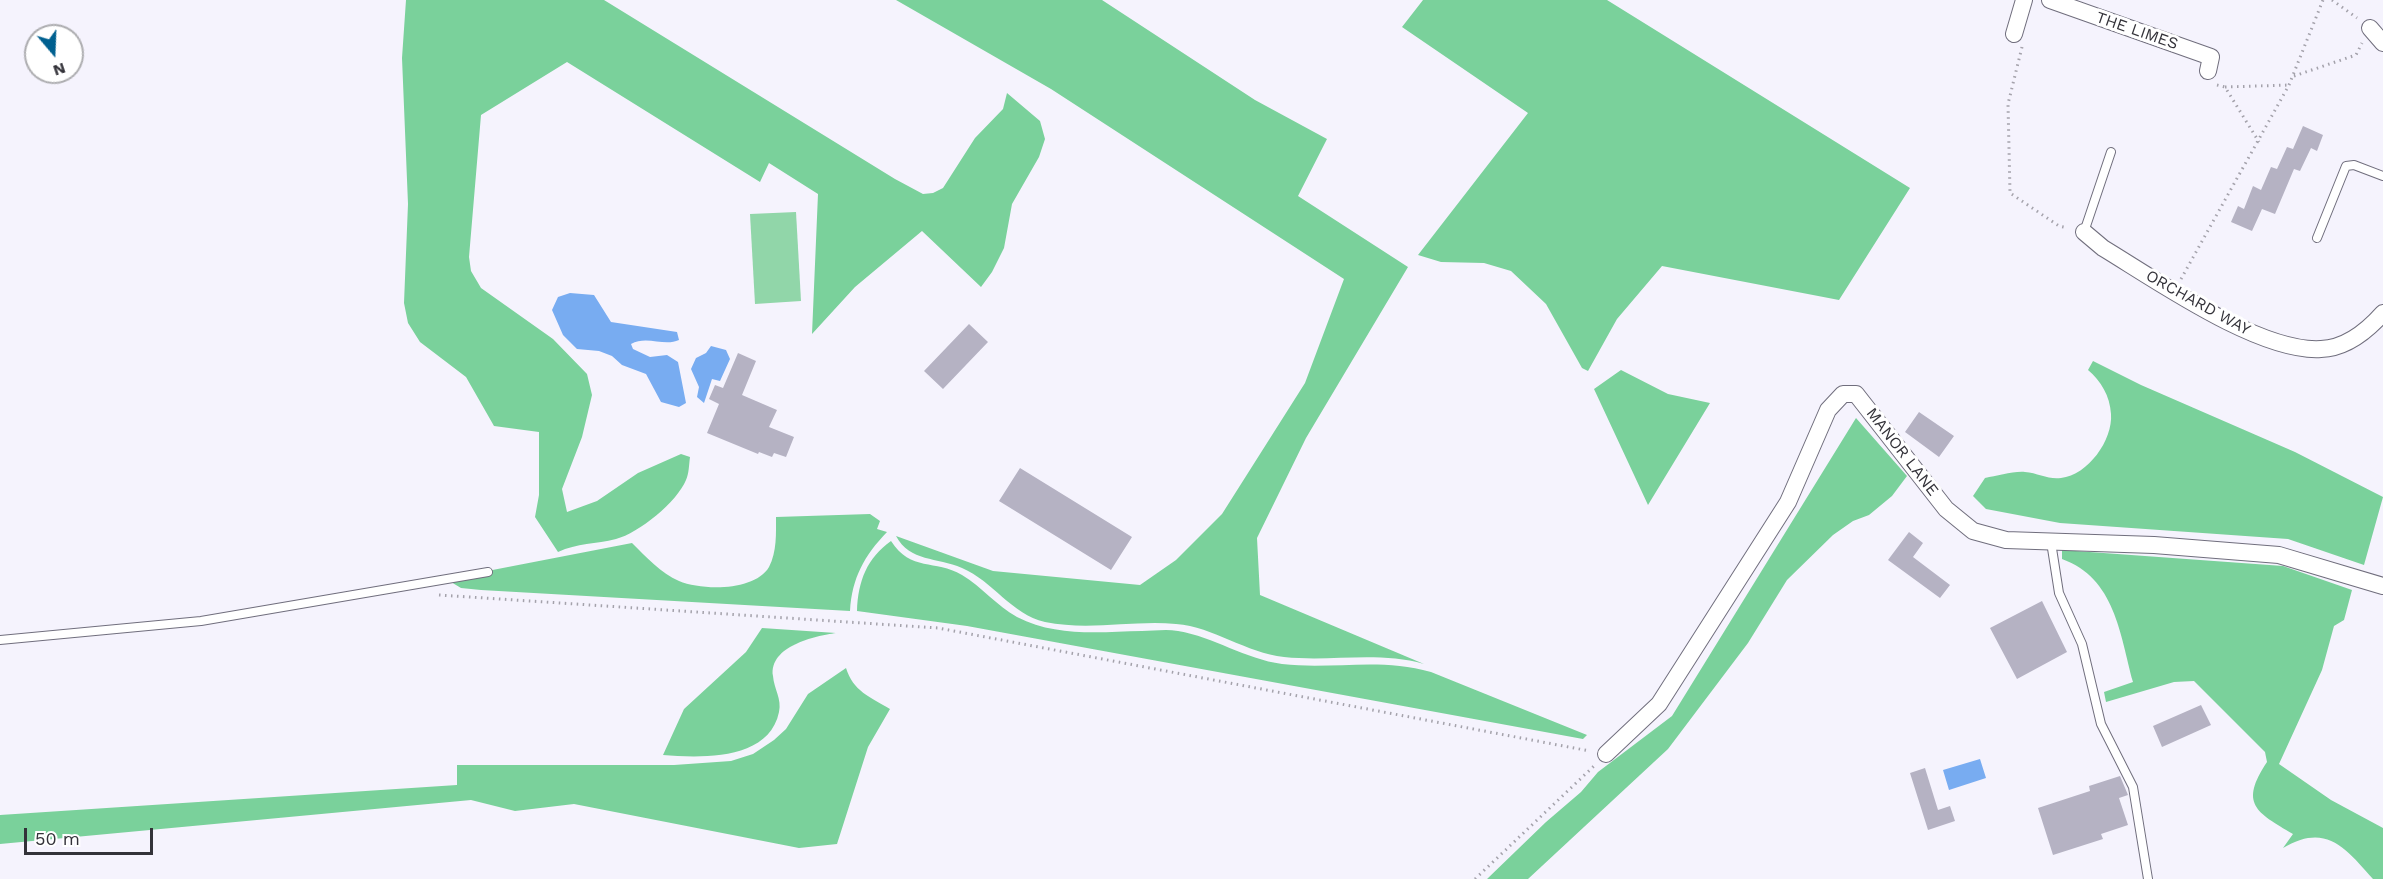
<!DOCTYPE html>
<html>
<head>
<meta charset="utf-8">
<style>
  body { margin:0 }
  #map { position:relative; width:2383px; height:879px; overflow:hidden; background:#f5f3fd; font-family:"Work Sans",sans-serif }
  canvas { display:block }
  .north { position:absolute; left:24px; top:24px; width:60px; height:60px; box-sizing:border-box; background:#fff; border:2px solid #adadb0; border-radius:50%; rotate:161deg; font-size:16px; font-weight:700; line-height:24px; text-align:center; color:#333239 }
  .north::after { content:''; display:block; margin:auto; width:21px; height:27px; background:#006090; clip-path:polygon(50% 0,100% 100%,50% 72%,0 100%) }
  .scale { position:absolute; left:24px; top:828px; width:129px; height:27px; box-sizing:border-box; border:3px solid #333239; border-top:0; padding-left:8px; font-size:18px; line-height:21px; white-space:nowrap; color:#333239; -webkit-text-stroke:4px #fff; paint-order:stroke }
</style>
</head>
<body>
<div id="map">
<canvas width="2383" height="879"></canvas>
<div class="north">N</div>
<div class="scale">50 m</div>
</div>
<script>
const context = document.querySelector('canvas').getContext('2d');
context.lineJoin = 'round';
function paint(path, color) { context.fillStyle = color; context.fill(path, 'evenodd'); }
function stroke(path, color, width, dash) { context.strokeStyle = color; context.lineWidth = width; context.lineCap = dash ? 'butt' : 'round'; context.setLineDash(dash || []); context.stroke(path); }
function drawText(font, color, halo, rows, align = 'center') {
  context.font = font + ' "Work Sans",sans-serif'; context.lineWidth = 6; context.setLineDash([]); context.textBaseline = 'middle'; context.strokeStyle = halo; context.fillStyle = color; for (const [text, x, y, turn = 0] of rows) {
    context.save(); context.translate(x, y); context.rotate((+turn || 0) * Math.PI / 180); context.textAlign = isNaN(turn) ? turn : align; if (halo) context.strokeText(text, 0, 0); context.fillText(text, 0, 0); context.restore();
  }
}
paint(new Path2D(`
  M796,212L801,301L755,304L750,214Z`), '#91d6a9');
paint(new Path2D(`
  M406,0H604L895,179L923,194L933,193L943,188L975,138L1003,109L1007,93L1040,121L1045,139L1039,157L1012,204L1004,248L992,272L981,287L922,231L855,287L812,334L818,194L769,163L760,182L567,62L481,115L469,257L471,271L481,288L553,339L587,374L592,395L582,437L562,489L567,512L597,501L638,473L681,454L690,457C689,464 689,474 686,480C677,502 639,533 616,539C596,544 577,543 558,552L535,517L539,495V432L494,426L466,377L420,342L408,323L404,303L408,204L402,58Z
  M896,0H1102L1255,100L1327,139L1298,196L1408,267L1306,438L1257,538L1260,595L1424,664C1378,651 1331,662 1284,657C1246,653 1214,627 1176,624C1133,620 1089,631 1045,622C1011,614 993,581 962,568C937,557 910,562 896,536L993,571L1140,585L1176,560L1222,514L1305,383L1344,279L1051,89Z
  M1423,0H1607L1910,188L1839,300L1662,266L1617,319L1588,371L1582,368L1546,304L1511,271L1484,263L1441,262L1418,255L1528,113L1402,27Z
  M2093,361L2141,385L2295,452L2383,497L2364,565L2288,539L2060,523L1986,509L1973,496L1985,478C1997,476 2013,471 2025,472C2038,473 2049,480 2061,478C2088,475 2113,440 2111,414C2110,396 2101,381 2088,370Z
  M1621,370L1668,394L1710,403L1648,505L1594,389Z
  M1856,418L1907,476L1892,496L1869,515L1853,521L1833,535L1787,580L1748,643L1668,749L1528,879H1487L1546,822L1581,792L1598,772L1672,716Z
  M870,514L880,521L877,529L887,532C864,556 852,578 850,611L481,590L461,588L446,579L632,543C646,557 661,573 679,581C703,591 755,591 769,567C777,552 776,533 776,517Z
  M891,541C911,572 935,559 962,575C982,587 997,606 1017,617C1056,637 1098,632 1142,631C1153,631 1166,629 1178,631C1214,637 1245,659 1282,664C1334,670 1378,657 1431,672L1587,735L1583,739L967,626L857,611C858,581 867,558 891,541Z
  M2062,550L2283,566L2352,590L2344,620L2334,626L2322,670L2279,764L2331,800L2383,828V879H2373C2346,849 2327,822 2283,848L2293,834C2256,812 2239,804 2267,762L2265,752L2194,681L2174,682L2106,702L2104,692L2133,682C2120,634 2115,578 2062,559Z
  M762,628L836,633C815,636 769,646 773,676C774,689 782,699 779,712C769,761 700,758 663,755L684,709L746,652Z
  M846,668C853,691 870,697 890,709L868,747L837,844L799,848L574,804L515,811L471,800L0,844V815L457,785V765H674L731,761L753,754L774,740L786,729L808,694Z`), '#7ad19b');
paint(new Path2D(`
  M570,293L594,295L611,322L677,332L679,340C664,347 647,335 631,344L633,349L650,357L667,355L678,362L686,403L679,407L661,402L646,374L622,365L612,356L599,351L577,349L563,335L552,310L558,297Z
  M711,346L726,350L730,359L720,381L712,379L704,403L697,397L699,387L691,369L696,358L706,353Z
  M1980,759L1986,778L1949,790L1943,770Z`), '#78acf1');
paint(new Path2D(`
  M2303,126L2323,135L2317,151L2311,148L2300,171L2294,169L2275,214L2262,209L2252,231L2231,222L2238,206L2244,209L2253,186L2261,190L2271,167L2277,169L2287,147L2293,149Z
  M969,324L988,342L943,389L924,371Z
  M738,353L756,361L742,395L777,410L769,427L794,437L786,457L774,453L772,457L759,452L758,454L707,433L719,404L709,399L715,385L723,388Z
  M1919,412L1954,436L1939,457L1905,432Z
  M1020,468L1132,537L1111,570L999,501Z
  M1909,532L1923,543L1913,557L1950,585L1940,598L1888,560Z
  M2042,601L2067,652L2017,679L1990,628Z
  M2201,705L2211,725L2162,747L2153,726Z
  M1925,768L1938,810L1950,806L1955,821L1928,830L1910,773Z
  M2120,776L2128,795L2119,798L2128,825L2101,834L2103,839L2053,855L2038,808L2090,791L2089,786Z`), '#b5b2c3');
const service = new Path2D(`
  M2084,232L2111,152
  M2317,238L2346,166L2354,165L2383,176
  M2051,542L2059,593L2082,644L2101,724L2133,787L2148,879
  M0,640L201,621L488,572`);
const minor = new Path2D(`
  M2050,0L2211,57L2208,71
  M2370,28L2383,43
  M2014,34L2024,0
  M2084,232L2103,248C2156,280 2260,353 2321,349C2347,348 2367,331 2383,313
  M1606,754L1659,704L1788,502L1828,410L1843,394H1856L1946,509L1973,531L2006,540L2154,545L2279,555L2383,586`);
stroke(service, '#706e7d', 10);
stroke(minor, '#706e7d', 18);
stroke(new Path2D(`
  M2332,0L2357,18
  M2022,47L2008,104L2010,193L2059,226L2068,228
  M2294,76L2356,55L2362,43
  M2217,85L2225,87L2259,142
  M2225,87L2289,85
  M2181,279L2289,85L2323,0
  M439,595L938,628L1590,751
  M1475,879L1594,766`), '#a4a2ab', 3, [1.5, 4.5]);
stroke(service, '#fff', 8);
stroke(minor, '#fff', 16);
drawText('16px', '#333239', '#fff', [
  ["THE LIMES",2137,31,19],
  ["ORCHARD WAY",2198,303,29],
  ["MANOR LANE",1902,452,52]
]);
</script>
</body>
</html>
